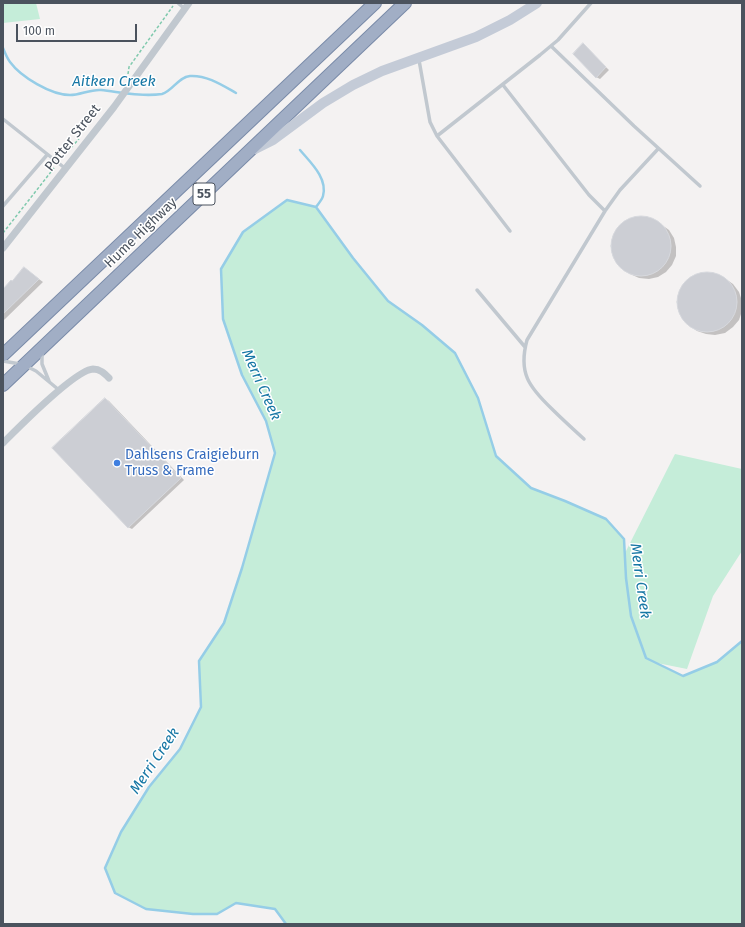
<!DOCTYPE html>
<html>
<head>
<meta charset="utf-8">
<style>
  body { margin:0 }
  #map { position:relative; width:745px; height:927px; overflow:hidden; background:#f4f2f2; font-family:"Fira Sans",sans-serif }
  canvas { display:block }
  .frame { position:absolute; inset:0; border:4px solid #4b535e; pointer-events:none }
  .scale { position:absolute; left:16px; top:24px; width:121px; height:18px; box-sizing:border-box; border:2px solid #4b535e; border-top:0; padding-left:5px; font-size:12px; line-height:14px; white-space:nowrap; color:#4b535e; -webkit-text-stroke:3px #fff; paint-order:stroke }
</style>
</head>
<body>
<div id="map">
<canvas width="745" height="927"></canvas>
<div class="frame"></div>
<div class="scale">100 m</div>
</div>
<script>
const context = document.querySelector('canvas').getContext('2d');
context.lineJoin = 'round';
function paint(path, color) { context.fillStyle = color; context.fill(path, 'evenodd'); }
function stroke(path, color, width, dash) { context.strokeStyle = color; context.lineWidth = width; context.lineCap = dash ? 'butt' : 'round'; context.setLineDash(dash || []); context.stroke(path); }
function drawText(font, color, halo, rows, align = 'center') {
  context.font = font + ' "Fira Sans",sans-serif'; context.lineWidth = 3; context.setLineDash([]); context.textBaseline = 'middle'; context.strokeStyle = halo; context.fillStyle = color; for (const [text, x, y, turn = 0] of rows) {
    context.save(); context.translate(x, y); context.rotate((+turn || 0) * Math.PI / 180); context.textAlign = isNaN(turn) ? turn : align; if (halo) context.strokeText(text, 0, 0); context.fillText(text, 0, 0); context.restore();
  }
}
paint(new Path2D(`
  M3,3H36L40,19L3,23Z
  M287,200L316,207L353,258L388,301L422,325L455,353L478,398L496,456L531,488L565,501L606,519L624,539L625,553L675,454L742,469V551L713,596L687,669L657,663L683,676L717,662L742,641V924H286L275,909L236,903L217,914H193L146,909L115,893L105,868L121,832L149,787L180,749L201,707L199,661L224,622L242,568L275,453L266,421L242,375L223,319L221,269L243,232Z`), '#c5edd9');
paint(new Path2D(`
  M583,45L609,70L600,79L596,77Z
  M635,217H645L655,220L669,230L674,238L676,247V256L672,265L666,272L658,277L649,279L639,278L630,274L618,265L613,256L611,246L613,236L618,227L626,221Z
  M24,268L43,282L3,321V291L13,282Z
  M700,273H710L720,275L733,284L739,292L742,301V311L739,320L733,327L725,333L715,335L706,334L697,331L684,321L679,312L677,302L679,293L684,284L691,277Z
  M106,399L109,401L184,480L132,529L128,527Z`), '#0003');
stroke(new Path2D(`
  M3,48C5,53 7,58 10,62C21,77 51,95 70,95C80,95 91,89 101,90C120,92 142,97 162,94C173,91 178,77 190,76C207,75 222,85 236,93
  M300,150C310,162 328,178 323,196C322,200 318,204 316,207
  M286,924L275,909L236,903L217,914H193L146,909L115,893L105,868L121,832L149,787L180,749L201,707L199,661L224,623L242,568L275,453L266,421L242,375L223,319L221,269L243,232L287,200L316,207L353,258L388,301L422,325L455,353L478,398L496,456L531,488L565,501L606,519L624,539L626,578L631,616L646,658L683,676L717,662L742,641`), '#95cde7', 2.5);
const building = new Path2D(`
  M583,43L606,67L596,78L573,54Z
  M611 246a30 30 0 1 1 60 0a30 30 0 1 1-60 0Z
  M24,267L39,279L3,314V289L11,280L12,281Z
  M677 302a30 30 0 1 1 60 0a30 30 0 1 1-60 0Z
  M105,398L181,478L128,528L52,448Z`);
paint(building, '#ccced4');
stroke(building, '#d6d8dd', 1);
const trunk = new Path2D(`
  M3,355L375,3
  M3,385L405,3`);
stroke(trunk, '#798aa8', 14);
stroke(new Path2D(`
  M128,74L129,67L173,6
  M61,158L79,139
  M3,233L54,168`), '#7fc9ad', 1.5, [3, 2]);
stroke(new Path2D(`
  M178,3L185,9
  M551,46L634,126L700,186
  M419,60L430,122L437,136L540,55L558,40L591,3
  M503,85L589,195L605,211L620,190L658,149
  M3,119L66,169
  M437,136L510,231
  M3,206L47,155
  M477,290L525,347
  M42,352V364L49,381
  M3,361L20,364
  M26,366L36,371L59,390
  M584,439C573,429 562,419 552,409C529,387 518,373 527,340L605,211`), '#c1c8cf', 3.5);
stroke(new Path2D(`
  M3,248L114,107L189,3
  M3,443C18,428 75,370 93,369C100,369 104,373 109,378`), '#c1c8cf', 7);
stroke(new Path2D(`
  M255,149L273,140L323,103L353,85L382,71L476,37L510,20L537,3`), '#c4cbd7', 10);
stroke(trunk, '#a1aec5', 12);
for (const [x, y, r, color] of [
  [117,463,4,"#3f7fe0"]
]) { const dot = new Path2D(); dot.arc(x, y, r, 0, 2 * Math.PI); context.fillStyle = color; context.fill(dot); stroke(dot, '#fff', 1.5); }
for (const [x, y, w] of [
  [204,194,22]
]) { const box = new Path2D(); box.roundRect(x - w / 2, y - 11, w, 22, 3); context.fillStyle = '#fff'; context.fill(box); stroke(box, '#4b535e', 1); }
drawText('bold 13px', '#4b535e', null, [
  ["55",204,194]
]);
drawText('14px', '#4b535e', '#fff', [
  ["Potter Street",73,138,-52],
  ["Hume Highway",141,233,-44]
]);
drawText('14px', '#366cbe', '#fff', [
  ["Dahlsens Craigieburn",125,455],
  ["Truss & Frame",125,471]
], 'left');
drawText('italic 15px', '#1777a5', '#fff', [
  ["Aitken Creek",114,82],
  ["Merri Creek",261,385,66],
  ["Merri Creek",640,581,82],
  ["Merri Creek",155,761,-56]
]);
</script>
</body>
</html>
